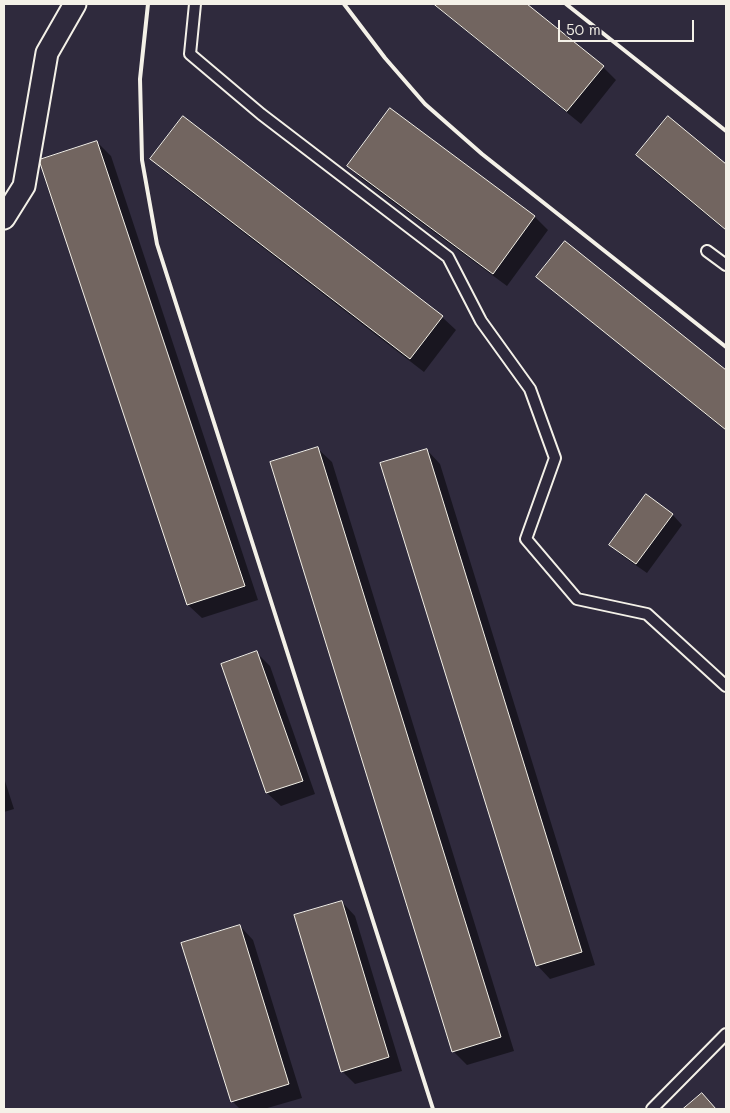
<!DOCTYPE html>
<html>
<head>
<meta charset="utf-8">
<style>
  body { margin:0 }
  #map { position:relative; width:730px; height:1113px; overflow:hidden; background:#2f2a3d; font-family:Mali,sans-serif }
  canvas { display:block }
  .frame { position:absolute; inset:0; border:5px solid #f4f1e8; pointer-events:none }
  .scale { position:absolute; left:558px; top:20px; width:136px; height:22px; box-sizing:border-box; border:2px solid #f4f1e8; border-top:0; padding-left:6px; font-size:15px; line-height:18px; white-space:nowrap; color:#f4f1e8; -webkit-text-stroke:4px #2f2a3d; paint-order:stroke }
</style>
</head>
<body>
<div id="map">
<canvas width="730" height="1113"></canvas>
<div class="frame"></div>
<div class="scale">50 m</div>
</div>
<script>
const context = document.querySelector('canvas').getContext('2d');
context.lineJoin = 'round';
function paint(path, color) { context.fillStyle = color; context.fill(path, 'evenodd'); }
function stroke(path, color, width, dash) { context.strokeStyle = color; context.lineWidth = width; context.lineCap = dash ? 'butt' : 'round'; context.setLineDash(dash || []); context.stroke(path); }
paint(new Path2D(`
  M433,4H525L603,67L616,80L581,124Z
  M390,110L535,217L548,230L507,286L362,179L349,166Z
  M669,118L726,166V231L651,169L638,155Z
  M97,142L111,156L258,600L202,618L188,605L41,160Z
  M151,159L442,317L456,330L424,372L165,172Z
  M566,243L726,372V431L552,290L538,277Z
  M318,449L332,462L514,1051L467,1065L453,1051Z
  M427,450L440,464L595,965L550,979L537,965Z
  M672,514L682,525L647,573L621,555L611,545Z
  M257,653L270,666L315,794L281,806L267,793L222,665Z
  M4,778L14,809L4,812Z
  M342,902L355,916L402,1071L355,1084L342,1071Z
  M240,926L253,940L302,1098L264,1109H240L232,1101Z`), '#0007');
const building = new Path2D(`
  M434,4H527L604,66L567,111Z
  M390,108L535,216L493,274L347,166Z
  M183,116L443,316L410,359L150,159Z
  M668,116L726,164V230L636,155Z
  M97,141L245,586L187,605L39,160Z
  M565,241L726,370V430L536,277Z
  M318,447L501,1037L452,1052L270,462Z
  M427,449L582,952L536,966L380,463Z
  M646,494L673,514L636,564L609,545Z
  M257,651L303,781L266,793L221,664Z
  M342,901L389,1057L341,1072L294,915Z
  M240,925L289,1084L231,1102L181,943Z
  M702,1093L716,1109H683Z`);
paint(building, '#726560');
stroke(building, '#f4f1e8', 1);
const lane = new Path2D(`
  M195,4L190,54L261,114L448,257L481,321L530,389L555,458L526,539L577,599L647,614L726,686
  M707,251L726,265
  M652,1109L726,1034`);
const street = new Path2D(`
  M4,218L24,186L47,53L75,4`);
stroke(lane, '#f4f1e8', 14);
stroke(street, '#f4f1e8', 25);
stroke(lane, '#2f2a3d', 10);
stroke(street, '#2f2a3d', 21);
stroke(new Path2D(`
  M148,4L140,79L142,160L157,244L433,1109
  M344,4L385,58L425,104L482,154L726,347
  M566,4L726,131`), '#f4f1e8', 4);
</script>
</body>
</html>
